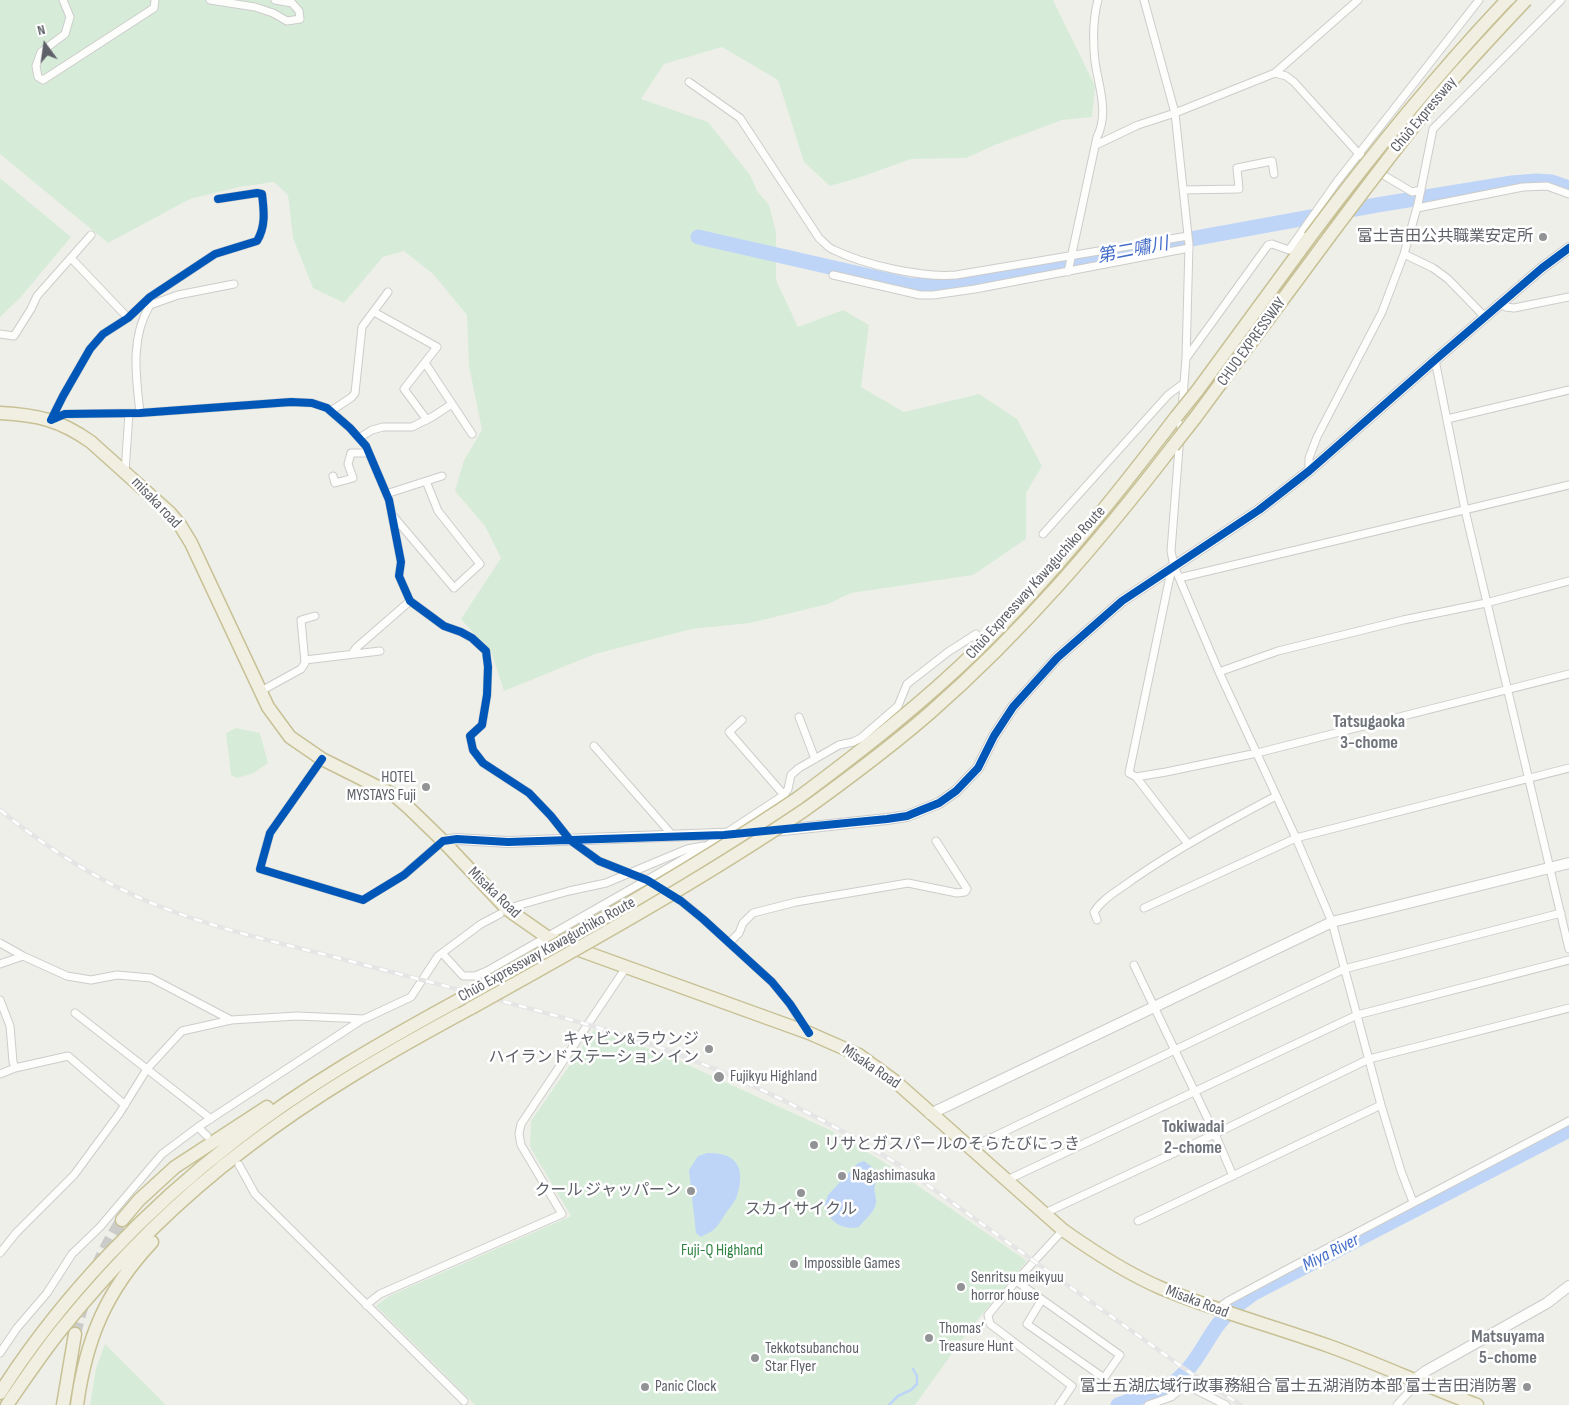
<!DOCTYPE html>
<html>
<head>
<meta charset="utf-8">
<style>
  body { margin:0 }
  #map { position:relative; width:1569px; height:1405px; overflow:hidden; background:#efefe9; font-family:"Sofia Sans Condensed",sans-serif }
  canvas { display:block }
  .north { position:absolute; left:20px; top:20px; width:50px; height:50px; -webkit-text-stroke:4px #fff; paint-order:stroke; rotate:346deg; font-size:14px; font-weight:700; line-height:20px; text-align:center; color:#5e6168 }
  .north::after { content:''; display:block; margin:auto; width:18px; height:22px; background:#5e6168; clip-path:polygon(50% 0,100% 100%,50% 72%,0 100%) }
</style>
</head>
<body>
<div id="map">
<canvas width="1569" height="1405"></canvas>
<div class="north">N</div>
</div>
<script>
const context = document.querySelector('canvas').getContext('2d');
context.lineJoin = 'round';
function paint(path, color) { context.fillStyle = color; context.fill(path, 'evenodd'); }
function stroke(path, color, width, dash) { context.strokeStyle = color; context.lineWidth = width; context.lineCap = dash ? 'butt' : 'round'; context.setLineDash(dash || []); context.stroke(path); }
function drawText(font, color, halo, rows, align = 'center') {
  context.font = font + ' "Sofia Sans Condensed","Noto Sans JP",sans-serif'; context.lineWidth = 5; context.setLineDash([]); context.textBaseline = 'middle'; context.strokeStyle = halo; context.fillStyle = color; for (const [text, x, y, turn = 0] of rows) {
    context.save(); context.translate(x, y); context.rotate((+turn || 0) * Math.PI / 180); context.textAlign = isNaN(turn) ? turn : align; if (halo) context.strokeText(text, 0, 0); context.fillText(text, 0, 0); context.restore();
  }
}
paint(new Path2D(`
  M0,0H1053L1095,86L1092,117L1062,120L995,145L966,158L911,159L861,177L830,186L804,162L778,80L722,47L664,64L641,99L708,122L750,175L757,191L769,205L776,232V280L798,327L843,310L869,325L861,387L904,412L979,394L1017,419L1042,466L1026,493V539L973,575L851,593L828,604L750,623L692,629L595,654L504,691L492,654L461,619L501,558L485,526L455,491L464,460L482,430L469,366L467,315L433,274L404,251L383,257L344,303L313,288L293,238L288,195L274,182L239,187L190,199L108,243L0,154Z
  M0,178L71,237L20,298L0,317Z
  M236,728L260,733L268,763L254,773L237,778L231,775L226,733Z
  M594,1030L664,1054L830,1130L882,1161L1027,1261L969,1330L915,1405H475L376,1306L389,1296L571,1216L530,1147L531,1121Z
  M105,1344L166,1405H90L96,1368Z`), '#d7ecd8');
paint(new Path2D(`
  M707,1153C737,1152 746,1168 737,1196C735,1202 730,1207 726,1213C722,1219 718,1227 712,1231C709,1233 704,1235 701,1237L696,1233L689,1170L698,1156Z
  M864,1161L887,1178L876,1182C872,1193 877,1193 876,1203C875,1212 864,1220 859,1227C843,1231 830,1222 824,1207L828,1195L858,1163Z`), '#bed5f8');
stroke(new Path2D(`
  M889,1405L898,1396L911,1390L917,1384V1376L913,1369`), '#bed5f8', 2.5);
stroke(new Path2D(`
  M698,237L909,285L927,286H946L1015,275L1072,265L1103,255L1377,205L1512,183L1536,181L1552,182L1569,188
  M1118,1405C1138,1397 1162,1393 1178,1379C1195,1365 1204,1344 1217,1326C1226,1313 1241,1302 1254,1293L1569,1130`), '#bed5f8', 15);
stroke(new Path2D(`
  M75,1334C85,1294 99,1254 122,1220`), '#cbccc9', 12, [12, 6]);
const street = new Path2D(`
  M63,0L70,17L65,34L41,52L36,66L38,77L43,80L154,8L155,0
  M210,0L255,7L273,13L287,21L300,19L299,11L292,3L275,0
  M1144,0L1175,113L1189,245L1186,358L1171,551L1174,566L1219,672L1296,838L1332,922L1381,1105L1401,1171L1413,1202
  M1275,73L1286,76L1294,82L1359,154L1385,176L1412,192L1421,190
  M689,82L740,118L819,238C824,242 828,248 834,250C865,265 922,278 956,275L1188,236
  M1096,145L1138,125L1175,113L1275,73L1358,0
  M1183,190L1239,189L1237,168L1272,161L1274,174
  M218,199L257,193L262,194C264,211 266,226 257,241L215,254L150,297L128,318L103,334L90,349L63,396L51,420L65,414L140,413L291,402L312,403L327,408L350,428L366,446L389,500L401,562L399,576L410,601L444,626L461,632L472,638L486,651L488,667L487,695L482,725L470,736L473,750L483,763L529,793L551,816L570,840L599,861L647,880L681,901L703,919L772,982L790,1004L807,1031
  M1417,208L1523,187L1547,186L1569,194
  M1404,254L1433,268L1448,279L1485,317
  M71,258L128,318
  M1068,272L1097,137C1109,113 1099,87 1095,62C1093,43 1093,18 1098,0
  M833,275L920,295H933L975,289L1189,248
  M1500,304L1506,307L1514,308L1569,297
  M374,312L437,347L404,389L427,420
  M0,334L14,336L31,309L37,296L91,235
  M1187,357L1268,245L1272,244L1289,250L1336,183L1479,0
  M1435,360L1465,510L1569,949
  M425,363L472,434
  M331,411L352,397L355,393L362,327L388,292
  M140,413C136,377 130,338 150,305L178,295L234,284
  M1447,419L1569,390
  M359,438L372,430L383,427H412L432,417L452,404
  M1309,471V458L1317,437L1382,312L1404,254L1418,204L1433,129L1561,0
  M125,472L129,413
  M333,476L335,483L353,478L348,464L351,453H369
  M386,494L442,476
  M394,517L454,588L480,564L438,511L426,481
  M1043,534L1168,395L1184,383
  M1173,566L1169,581L1129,773L1136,777L1166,772L1257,753L1569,674
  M1179,578L1569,485
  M352,654L356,648L410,601
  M305,660L380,651
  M1219,672L1278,651L1403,620L1486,603L1569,581
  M261,691L301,669L305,663L301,620L315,616
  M799,717L815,759
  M742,720L729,732L784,795
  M594,746L673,836
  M322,759L270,833L260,869L363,900L404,875L443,841
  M1136,777L1188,844
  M516,906L569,891L606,883L687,849L703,846
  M1144,908L1296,838L1569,768
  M1097,920L1094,912C1103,898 1119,890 1132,880C1178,848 1227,822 1276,796
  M0,943L23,956
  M729,943L739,933L743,923L753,913L796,902L908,883L957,893L965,892L967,889L936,841
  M442,953L481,924L500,914
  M0,964L23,956L67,976L91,980L117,975L151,978L231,1020
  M1134,965L1215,1134L1233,1176
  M0,1000L10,1026L13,1062L15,1068L68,1056L125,1105
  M75,1013L211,1119
  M0,1074L15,1068
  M198,1127L207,1136
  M970,1148L1344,969L1561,913
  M239,1165L255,1194L464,1401
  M1007,1180L1357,1015L1569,960
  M1045,1213L1215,1134L1369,1059L1569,1008
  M1138,1221L1381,1105
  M0,1253L16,1233L74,1175L119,1114L147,1069L182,1031L231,1020L297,1016L364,1019L411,997L438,956L442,953L463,976H475L487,971L708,845L784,795L788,789L791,775L799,768L839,745L853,742L861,738L898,706L907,684L948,652L976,634
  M1016,1281L1120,1355L1104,1378L1027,1324L1041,1301
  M366,1305L380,1294L562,1214L521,1145L519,1134L521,1124L627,966
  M1217,1309L1228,1301L1282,1272L1569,1121
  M0,1353L17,1328L47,1293L72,1254L100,1227L162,1154L198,1127L363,1019
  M1059,1405L1072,1386L990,1324L988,1315L1016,1281L1063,1230
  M1148,1405L1171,1397L1186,1385L1226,1405
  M1397,1405L1410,1391L1415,1379`);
const secondary = new Path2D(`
  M773,831L887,819L907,816L939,803L956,791L978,768L994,736L1013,707L1057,658L1122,601L1259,510L1309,471L1435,360L1542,268L1569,248
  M443,841L457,839L508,842L744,833
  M930,1114L1332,922L1569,863
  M1415,1379L1426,1371L1547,1303L1569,1286`);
const highway = new Path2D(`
  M1197,391L1310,237
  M0,413C38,415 60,420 91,442L170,513L180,525L191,543L268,707L290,737L322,759L394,795L409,808L443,841L507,909L547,937L571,947L809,1033L859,1055L896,1082L1063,1230C1094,1252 1126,1273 1161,1288C1216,1311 1273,1326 1329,1346C1379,1364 1428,1387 1477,1405
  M1195,418L1329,237
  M798,798C861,751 923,703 979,648C1051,577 1115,497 1176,417
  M806,809C849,778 892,746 932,711C1022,632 1100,541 1173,446
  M122,1220L139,1200L175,1167L267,1107
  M0,1393C61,1297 147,1208 237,1139C305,1086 380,1043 455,1002
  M7,1405C24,1380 41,1355 60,1331C114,1264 177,1200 246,1148C316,1094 393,1050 471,1008
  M63,1405L75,1334
  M77,1405C86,1339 106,1291 152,1242`);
stroke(street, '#cccdcb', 9);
stroke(secondary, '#cbcccb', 12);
stroke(highway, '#c7c195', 15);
stroke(street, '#fdfdfc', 7);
stroke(secondary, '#fdfdfc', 10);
stroke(highway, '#f1efe2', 12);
const rail = new Path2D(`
  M0,810C47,848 98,881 154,904C215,929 280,943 342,959C429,982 517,1004 603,1029C708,1060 808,1108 901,1166L1192,1374L1241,1405`);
stroke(rail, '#e5e5e5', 4.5);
stroke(rail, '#fff', 2.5, [8]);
const highwayBridge = new Path2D(`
  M1310,237C1372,154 1436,75 1507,0
  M1329,237C1362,193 1395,149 1429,107C1460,70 1493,35 1526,0
  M1176,417L1197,391
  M1173,446L1195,418
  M455,1002C572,937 688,872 798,798
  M471,1008C584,945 698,882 806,809`);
stroke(highwayBridge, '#c7c195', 15, []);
stroke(highwayBridge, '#f1efe2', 12);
stroke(new Path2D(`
  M218,199L257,193L262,194C264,211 266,226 257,241L215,254L150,297L128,318L103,334L90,349L63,396L51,420L65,414L140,413L291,402L312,403L327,408L350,428L366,446L389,500L401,562L399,576L410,601L444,626L461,632L472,638L486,651L488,667L487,695L482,725L470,736L473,750L483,763L529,793L551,816L570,840L599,861L647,880L681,901L703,919L772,982L790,1004L809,1033
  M322,759L270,833L260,869L363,900L404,875L443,841L457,839L508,842L724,835L887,819L907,816L919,811L939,803L956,791L978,768L994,736L1013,707L1057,658L1122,601L1259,510L1309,471L1435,360L1542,268L1569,248`), '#0057b8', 8);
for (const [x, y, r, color] of [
  [1543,237,5,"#919395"],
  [426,787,5,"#919395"],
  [709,1049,5,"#919395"],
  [719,1077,6,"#919395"],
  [814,1145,5,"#919395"],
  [842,1176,5,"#919395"],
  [691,1191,5,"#919395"],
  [801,1193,5,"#919395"],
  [794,1264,5,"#919395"],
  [961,1287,5,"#919395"],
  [929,1338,5,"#919395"],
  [755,1358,5,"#919395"],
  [645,1387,5,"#919395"],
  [1527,1387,5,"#919395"]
]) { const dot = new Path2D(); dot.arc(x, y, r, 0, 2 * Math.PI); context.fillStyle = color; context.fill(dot); stroke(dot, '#fff', 2); }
drawText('16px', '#5e6168', '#fff', [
  ["Chūō Expressway",1424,115,-50],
  ["CHUO EXPRESSWAY",1252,342,-54],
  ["misaka road",156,503,46],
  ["Chūō Expressway Kawaguchiko Route",1036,583,-48],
  ["Misaka Road",494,893,44],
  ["Chūō Expressway Kawaguchiko Route",547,950,-29],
  ["Misaka Road",871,1067,34],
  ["Misaka Road",1197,1302,21]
]);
drawText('16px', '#5e6168', '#fff', [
  ["富士吉田公共職業安定所",1533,237,"right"],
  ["HOTEL",416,778,"right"],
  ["MYSTAYS Fuji",416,796,"right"],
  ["キャビン&ラウンジ",699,1040,"right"],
  ["ハイランドステーション イン",699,1058,"right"],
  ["Fujikyu Highland",730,1077],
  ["リサとガスパールのそらたびにっき",824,1145],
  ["Nagashimasuka",852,1176],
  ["クール ジャッパーン",681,1191,"right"],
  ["スカイサイクル",801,1210,"center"],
  ["Impossible Games",804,1264],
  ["Senritsu meikyuu",971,1278],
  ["horror house",971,1296],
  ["Thomas’",939,1329],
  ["Treasure Hunt",939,1347],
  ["Tekkotsubanchou",765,1349],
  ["Star Flyer",765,1367],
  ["Panic Clock",655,1387],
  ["富士五湖広域行政事務組合 富士五湖消防本部 富士吉田消防署",1517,1387,"right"]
], 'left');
drawText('16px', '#318443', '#fff', [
  ["Fuji-Q Highland",722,1251]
]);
drawText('italic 18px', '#456ec9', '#fff', [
  ["第二嘯川",1133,251,-11],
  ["Miya River",1331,1253,-27]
]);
drawText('bold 18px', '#6f737a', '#fff', [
  ["Tatsugaoka",1369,722],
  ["3-chome",1369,743],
  ["Tokiwadai",1193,1127],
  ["2-chome",1193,1148],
  ["Matsuyama",1508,1337],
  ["5-chome",1508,1358]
]);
</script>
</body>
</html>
